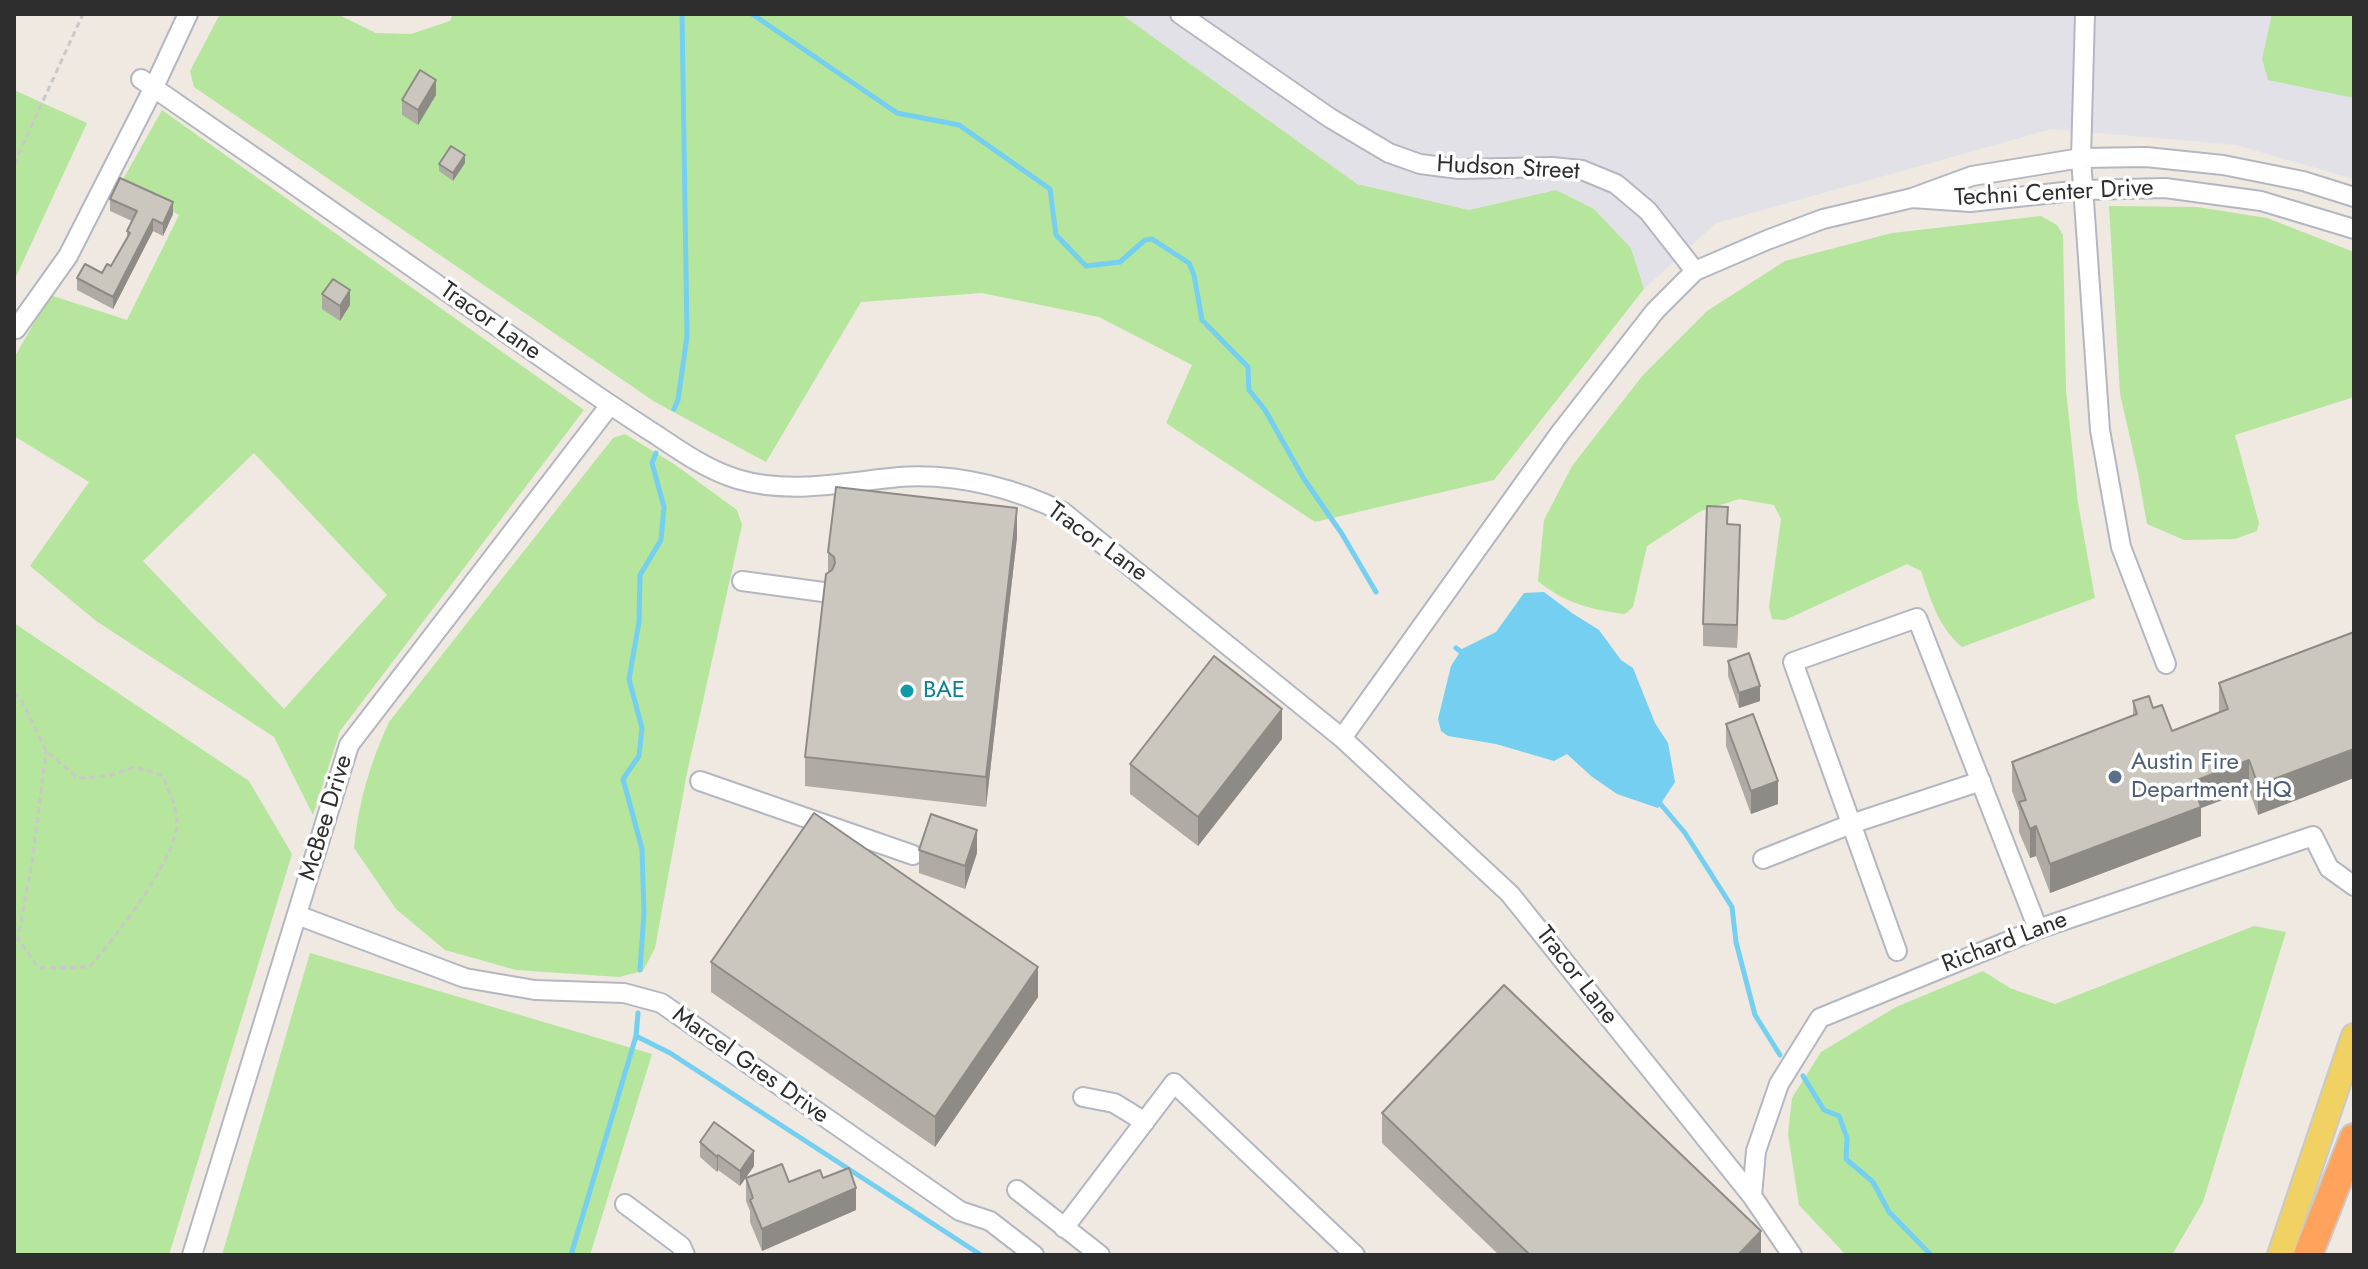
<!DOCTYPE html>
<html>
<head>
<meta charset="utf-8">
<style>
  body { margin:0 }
  #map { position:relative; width:2368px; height:1269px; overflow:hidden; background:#efe9e1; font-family:Jost,sans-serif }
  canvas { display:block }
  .frame { position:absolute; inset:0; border:16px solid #2e2e2e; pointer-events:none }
</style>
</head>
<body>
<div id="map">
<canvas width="2368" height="1269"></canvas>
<div class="frame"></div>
</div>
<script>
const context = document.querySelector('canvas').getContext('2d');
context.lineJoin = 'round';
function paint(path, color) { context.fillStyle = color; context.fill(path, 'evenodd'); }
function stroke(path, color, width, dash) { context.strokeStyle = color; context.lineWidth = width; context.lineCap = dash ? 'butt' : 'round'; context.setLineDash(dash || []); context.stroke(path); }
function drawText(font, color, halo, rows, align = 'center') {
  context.font = font + ' Jost,sans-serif'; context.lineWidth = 7; context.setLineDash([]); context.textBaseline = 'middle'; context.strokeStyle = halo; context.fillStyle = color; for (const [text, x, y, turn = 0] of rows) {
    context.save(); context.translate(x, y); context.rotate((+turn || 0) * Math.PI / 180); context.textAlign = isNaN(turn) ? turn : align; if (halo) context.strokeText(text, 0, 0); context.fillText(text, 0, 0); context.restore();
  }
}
paint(new Path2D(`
  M1121,14H2354V179L2236,145L2052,129L1716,223L1644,289L1631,248L1594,209L1556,190L1469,210L1357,184Z`), '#e3e1e8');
paint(new Path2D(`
  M220,14H337L376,33L411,34L450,21L453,14H1121L1357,184L1469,210L1556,190L1594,209L1631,248L1644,289L1494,480L1315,522L1166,423L1192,365L1099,317L982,293L861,302L766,462L655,402L194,87L190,71Z
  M2272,14H2354V98L2268,80L2262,59Z
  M14,90L87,123L14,281Z
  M162,110L584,410L340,731L313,815L274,737L96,621L30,566L89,482L14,436V358L50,295L127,320L179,215L121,183ZM254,453L387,595L284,709L143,561Z
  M2109,206L2197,207L2267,218L2354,252V397L2235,435L2259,523L2257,531L2235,539L2184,540L2147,524L2138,473L2120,394Z
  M2041,216L2057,225L2063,235L2066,390L2078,503L2095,598L1962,647C1938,627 1931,600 1921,571L1907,564L1785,620L1772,619L1769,607L1781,519L1774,505L1739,499L1701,511L1647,546L1633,607L1625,614C1592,610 1564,603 1538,581L1544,520L1572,466L1643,375L1707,311L1785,261L1892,233Z
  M625,434L674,464L737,510L742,525L687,773L655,948L643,971L619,977L516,970L445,950L396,909L354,848C358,804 370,763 389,722L613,438Z
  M14,623L249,781L292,854L169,1255H14Z
  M2254,926L2286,932L2203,1202L2172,1255H1846L1799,1205L1788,1134L1792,1098L1821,1052L1896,1007L1983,971L2010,988L2055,1004Z
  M310,953L652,1054L590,1255H222Z`), '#b6e59e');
paint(new Path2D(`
  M1544,592L1572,613L1599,630L1621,660L1633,668L1655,723L1668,743L1675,782L1658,808L1617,794L1591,776L1567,754L1554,761L1496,744L1448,736L1441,731L1438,719L1451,666L1462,649L1496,632L1524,593Z`), '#75cff0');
stroke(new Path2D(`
  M752,14L897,113L959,125L1050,189L1056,235L1086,266L1120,262L1145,240L1152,239L1189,263L1194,275L1202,320L1248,367L1249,390L1265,410L1304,479L1342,534L1376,592
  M674,409L678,400L687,336L682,14
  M1456,648L1465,655
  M1658,801L1685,833L1732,907L1736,942L1755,1015L1780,1055
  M640,970L644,913L642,849L623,779L639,756L642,728L629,679L639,622L640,575L661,540L664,507L652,463L656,453
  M636,1036L670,1053L981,1255
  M1803,1076L1824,1110L1839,1116L1847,1138L1846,1159L1873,1182L1889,1212L1931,1255
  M571,1255L636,1036L638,1013`), '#75cff0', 5);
const minor = new Path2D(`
  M1180,14L1330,118L1389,153L1420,164L1459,169L1552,167L1582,170L1616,184L1648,211L1695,271
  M2085,14L2081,158L2100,430L2121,547L2166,664
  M141,79C274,170 406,263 538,355C578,383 617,410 658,436C683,453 708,470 737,479C790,495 846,482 899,477C958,473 1011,487 1063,512L1342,738L1510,894L1752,1196L1792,1255
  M2354,197L2303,181L2223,165L2146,157L2081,158L1972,176L1912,198L1970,202L2083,190L2165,188L2261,201L2354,229
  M16,329L68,256L154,87L188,14
  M742,581L823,592
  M1342,738L1560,433L1655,311L1695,271L1767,240L1823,219L1912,198
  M700,781L913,855
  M1763,859L1851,824L1981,781
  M297,915L465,978L535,990L624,993L661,1003L960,1211L990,1221L1034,1255
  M1897,951L1793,662L1917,618L2038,929
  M1083,1097L1114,1103L1145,1122
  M1017,1190L1100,1255
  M1752,1196L1756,1151L1779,1084L1820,1018L2038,929L2313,836L2329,868L2354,886
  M625,1204L681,1246L685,1255
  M1064,1228L1174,1083L1355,1255
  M192,1255L349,745L610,405`);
const major = new Path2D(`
  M2280,1255L2354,1036`);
const highway = new Path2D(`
  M2308,1255L2354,1138`);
stroke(minor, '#b4b7c1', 22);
stroke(major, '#c9c9c9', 28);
stroke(highway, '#c9c9c9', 32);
stroke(new Path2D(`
  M14,164L83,14
  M14,693L22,701L46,751L78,778L109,776L134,767L162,775C167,788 177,807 177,822C178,857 113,941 89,967L39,968L18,939L33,856L46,751`), '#c9c9c9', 3, [6, 4]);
stroke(minor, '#fff', 18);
stroke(major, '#f2d163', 24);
stroke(highway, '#ffa35c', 28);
paint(new Path2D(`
  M436,95L418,125L402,115V100Z
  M465,163L453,181L439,171V164Z
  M110,199L173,214L163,236L153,231L113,309L77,290V278L102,273L111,266L127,238V231L132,221L110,211Z
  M322,294L350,305L340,321L322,309Z
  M1728,524L1740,547L1737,648L1703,646V624Z
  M1017,537L986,807L805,786V757L828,572V552Z
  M2354,632L2258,815L2249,790L2201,808V836L2050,893L2036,856L2030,858L2019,832V811L2012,791V762L2133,716V701L2153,708L2172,731L2219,713V683Z
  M1728,661L1760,701L1739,708L1728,676Z
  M1726,724L1778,804L1751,814L1726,746Z
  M1282,739L1198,846L1130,794V764Z
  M919,850L977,853L965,889L919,873Z
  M711,962L1038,997L935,1147L711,992Z
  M1382,1113L1761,1255H1499L1382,1143Z
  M700,1142L754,1166L740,1186L718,1170L717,1172L700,1157Z
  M746,1178L789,1182L823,1178L856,1210L762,1251L750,1222V1211L746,1201Z`), '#afaba4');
paint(new Path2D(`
  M436,80V95L418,125V110Z
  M465,155V163L453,181V173Z
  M173,202V214L163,236V224Z
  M153,219V231L113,309V297Z
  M350,290V305L340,321V306Z
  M1017,508V537L986,807V777Z
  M1740,525V547L1737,648V625Z
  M1760,686V701L1739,708V693Z
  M1282,709V739L1198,846V817Z
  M2354,749V778L2258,815V785Z
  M2249,760V790L2201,808V836L2050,893V864L2192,782Z
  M1778,781V804L1751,814V791Z
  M2036,826V856L2030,858V829Z
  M977,830V853L965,889V866Z
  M1038,967V997L935,1147V1117Z
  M754,1151V1166L740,1186V1171Z
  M718,1155V1170L717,1172V1157Z
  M856,1188V1210L762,1251V1229Z
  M1761,1231V1255H1738Z`), '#8e8b86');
const building = new Path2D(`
  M420,70L436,80L418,110L402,100Z
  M451,146L465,155L453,173L439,164Z
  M120,178L173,202L163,224L153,219L113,297L77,278L85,264L102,273L107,264L111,266L130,233L127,231L137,211L110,199Z
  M333,279L350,290L340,306L322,294Z
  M836,487L1017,508L986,777L805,757L826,574L832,570L835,563L834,557L828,552Z
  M1707,506L1728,507L1727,524L1740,525L1737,625L1703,624Z
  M2354,632V749L2258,785L2249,760L2192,782L2201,807L2050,864L2036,826L2030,829L2019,802L2026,800L2012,762L2137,714L2133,701L2149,696L2153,708L2162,705L2172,731L2228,709L2219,683Z
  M1749,653L1760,686L1739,693L1728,661Z
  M1214,656L1282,709L1198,817L1130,764Z
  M1753,714L1778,781L1751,791L1726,724Z
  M814,813L1038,967L935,1117L711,962Z
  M931,814L977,830L965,866L919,850Z
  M1504,985L1761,1231L1738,1255H1530L1382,1113Z
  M714,1122L754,1151L740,1171L718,1155L717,1157L700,1142Z
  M782,1164L789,1182L820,1170L823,1178L849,1168L856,1188L762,1229L750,1200L753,1198L746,1178Z`);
paint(building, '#cbc7bf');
stroke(building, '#8e8b86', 2);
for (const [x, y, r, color] of [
  [907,691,8,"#0f9aa8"],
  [2115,777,8,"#5c6f8a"]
]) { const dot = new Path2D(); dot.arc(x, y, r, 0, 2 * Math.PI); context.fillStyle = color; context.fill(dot); stroke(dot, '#fff', 3); }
drawText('24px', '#2e2e2e', '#fff', [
  ["Hudson Street",1508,169,3],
  ["Techni Center Drive",2054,194,-3],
  ["Tracor Lane",490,322,35],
  ["Tracor Lane",1097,543,36],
  ["McBee Drive",327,818,-73],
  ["Richard Lane",2005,943,-21],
  ["Tracor Lane",1576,976,52],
  ["Marcel Gres Drive",750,1066,35]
]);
drawText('24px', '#0d838f', '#fff', [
  ["BAE",923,691]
], 'left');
drawText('24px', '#4e5e75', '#fff', [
  ["Austin Fire",2131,763],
  ["Department HQ",2131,791]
], 'left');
</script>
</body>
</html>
